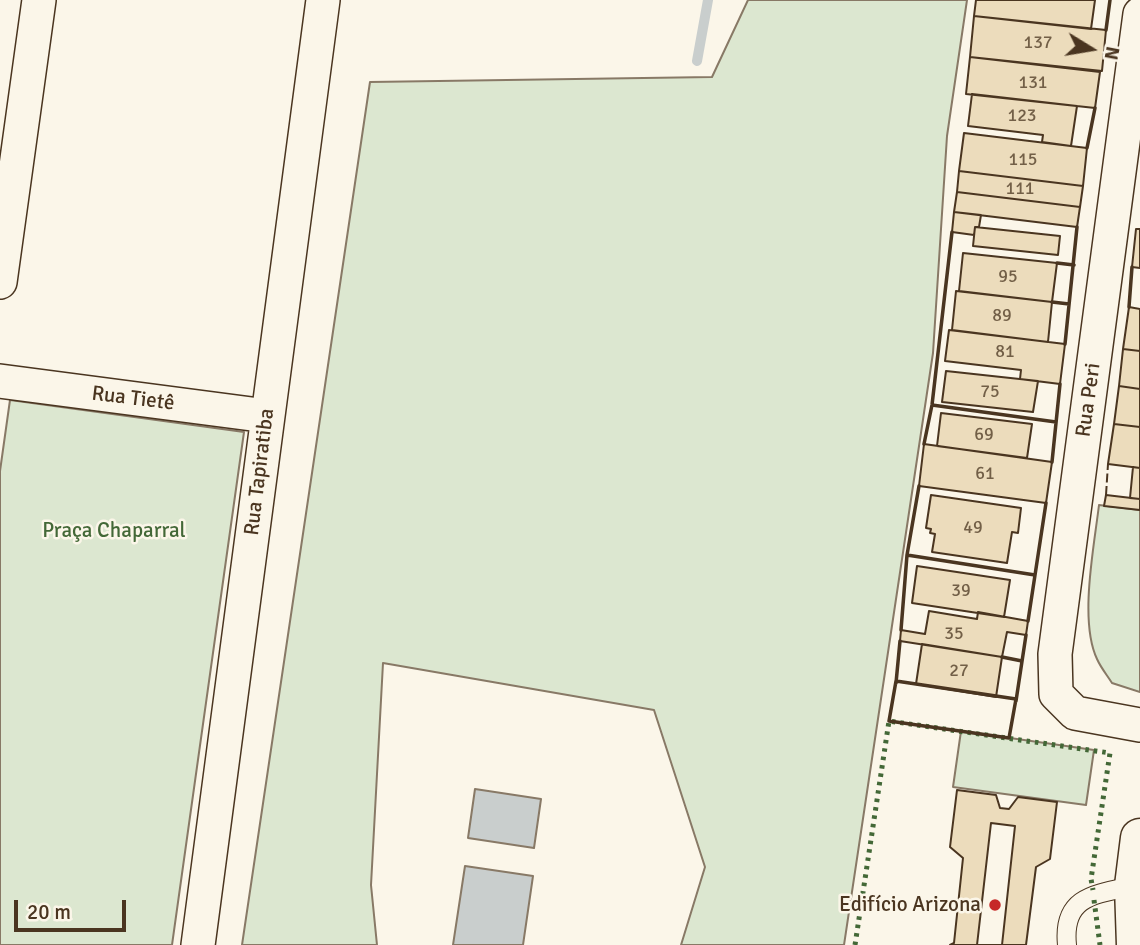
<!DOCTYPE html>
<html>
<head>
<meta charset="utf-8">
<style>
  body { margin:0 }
  #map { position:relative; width:1140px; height:945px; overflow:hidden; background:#fbf6e9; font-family:Signika,sans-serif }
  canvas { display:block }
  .north { position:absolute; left:1056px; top:14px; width:70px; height:70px; -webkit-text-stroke:5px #fbf6e9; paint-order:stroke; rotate:101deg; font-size:19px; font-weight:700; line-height:28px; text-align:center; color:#4a3520 }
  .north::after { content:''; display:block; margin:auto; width:24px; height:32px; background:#4a3520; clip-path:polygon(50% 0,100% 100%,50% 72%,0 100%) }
  .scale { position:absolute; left:14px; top:900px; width:112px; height:32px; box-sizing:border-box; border:4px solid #4a3520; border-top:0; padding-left:9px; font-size:21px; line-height:24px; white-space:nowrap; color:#4a3520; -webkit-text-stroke:5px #fbf6e9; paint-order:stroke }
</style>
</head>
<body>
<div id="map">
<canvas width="1140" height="945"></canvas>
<div class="north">N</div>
<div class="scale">20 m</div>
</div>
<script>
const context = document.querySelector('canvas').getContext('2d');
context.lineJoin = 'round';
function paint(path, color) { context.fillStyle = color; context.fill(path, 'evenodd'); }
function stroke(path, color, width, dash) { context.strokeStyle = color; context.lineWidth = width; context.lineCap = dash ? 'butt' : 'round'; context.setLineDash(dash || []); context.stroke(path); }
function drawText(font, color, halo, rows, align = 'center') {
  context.font = font + ' Signika,sans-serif'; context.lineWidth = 5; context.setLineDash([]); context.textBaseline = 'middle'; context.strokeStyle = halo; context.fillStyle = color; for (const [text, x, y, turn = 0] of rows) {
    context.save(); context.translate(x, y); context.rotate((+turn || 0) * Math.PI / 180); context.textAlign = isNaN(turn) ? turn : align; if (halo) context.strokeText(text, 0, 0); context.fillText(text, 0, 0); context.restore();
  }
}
const green = new Path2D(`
  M748,0H967L947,136L933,353L844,945H681L705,867L654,710L383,663L371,885L377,945H242L370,82L712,77Z
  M10,400L244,432L172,945H0V471Z
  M1099,505L1140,510V692L1112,683C1107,675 1101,668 1097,659C1079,621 1094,547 1099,505Z
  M961,731L1094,750L1086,805L953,787Z`);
paint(green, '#dce7d0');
stroke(green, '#887966', 2);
const water = new Path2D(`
  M475,789L541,799L534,848L468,838Z
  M465,866L533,876L523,945H453Z`);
paint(water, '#c9cecd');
stroke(water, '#887966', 2);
stroke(new Path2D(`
  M697,61L708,0`), '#c9cecd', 10);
const building = new Path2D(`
  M976,0H1095L1091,29L974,16Z
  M974,16L1106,30L1102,71L970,57Z
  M970,57L1100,72L1095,108L966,94Z
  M972,94L1077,106L1071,146L1042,142L1043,135L968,126Z
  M964,133L1087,148L1083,186L959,171Z
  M959,171L1083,186L1080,207L957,192Z
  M957,192L1080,207L1077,227L954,212Z
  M954,212L981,215L979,227H975L974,235L952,232Z
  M975,227L1060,236L1058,255L973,246Z
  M1136,229H1140V268L1132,267Z
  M963,253L1057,263L1052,302L959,291Z
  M956,291L1052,302L1048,342L952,330Z
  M1129,307L1140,309V351L1123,349Z
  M949,330L1065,344L1060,384L1020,379L1021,370L945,361Z
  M1123,349L1140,351V389L1119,386Z
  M946,371L1038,381L1033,412L942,402Z
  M1119,386L1140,389V427L1114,424Z
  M941,413L1032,424L1027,458L937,446Z
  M1114,424L1140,427V468L1108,464Z
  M924,444L1052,462L1046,503L919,486Z
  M1133,467L1140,468V499L1130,498Z
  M931,495L1021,508L1018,533L1012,532L1007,563L932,552L935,534L930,533L931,529L926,528Z
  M1106,495L1140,499V510L1104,506Z
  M917,566L1010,580L1004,617L912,603Z
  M929,611L977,619L978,612L1028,621L1026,635L1007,632L1002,657L900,641L901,630L925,634Z
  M922,644L1002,657L996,697L916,684Z
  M957,790L996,795L1000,808L1009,809L1018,797L1057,802L1050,859L1036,867L1026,945H950L954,943L963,858L950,847Z
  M991,823L1015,826L1002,945H977Z`);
paint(building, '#ecdcbc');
stroke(building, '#4a3520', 2);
const service = new Path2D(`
  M1067,945C1062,896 1095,894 1134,886`);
const minor = new Path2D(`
  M1140,14L1055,654L1056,694L1075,713L1140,725
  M0,282L39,0
  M0,381L267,416
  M198,945L323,0`);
const secondary = new Path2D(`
  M1136,945L1134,886L1140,838`);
stroke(service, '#4a3520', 20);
stroke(minor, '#4a3520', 36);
stroke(secondary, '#4a3520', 41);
stroke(service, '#fbf6e9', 18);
stroke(minor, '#fbf6e9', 33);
stroke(secondary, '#fbf6e9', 38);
stroke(new Path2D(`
  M1094,900L1100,945
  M855,945L889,721L1110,753L1091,879L1093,890`), '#436837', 5, [3.5, 5]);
stroke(new Path2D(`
  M1106,495L1108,464`), '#4a3520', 2, [9, 3.5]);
stroke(new Path2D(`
  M1106,30L1110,0
  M1087,148L1095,108
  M1057,263L1074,265
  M1052,302L1069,304
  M1129,307L1132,267
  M1065,344L1077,227
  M932,405L1056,422
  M924,444L932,405L952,232
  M1052,462L1060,384
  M907,555L1035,575
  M1028,621L1046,503
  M901,630L907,555L919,486
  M1002,657L1022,661
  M896,681L1016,699L1009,738L889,721Z
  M896,683L900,641
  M1016,701L1026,635`), '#4a3520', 3.5);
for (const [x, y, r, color] of [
  [995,905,7,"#c62828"]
]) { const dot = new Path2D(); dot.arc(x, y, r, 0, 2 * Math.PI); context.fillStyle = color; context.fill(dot); stroke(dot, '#fbf6e9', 2.5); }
drawText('18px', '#725f47', null, [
  ["137",1038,43],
  ["131",1033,83],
  ["123",1022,116],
  ["115",1023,160],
  ["111",1020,189],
  ["95",1008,277],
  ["89",1002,316],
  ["81",1005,352],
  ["75",990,392],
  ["69",984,435],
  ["61",985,474],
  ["49",973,528],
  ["39",961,591],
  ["35",954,634],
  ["27",959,671]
]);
drawText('21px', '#4a3520', '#fbf6e9', [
  ["Rua Tietê",133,399,7],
  ["Rua Peri",1089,400,-82],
  ["Rua Tapiratiba",260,472,-83]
]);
drawText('21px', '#436837', '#fbf6e9', [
  ["Praça Chaparral",114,531]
]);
drawText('21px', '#4a3520', '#fbf6e9', [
  ["Edifício Arizona",981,905]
], 'right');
</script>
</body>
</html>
